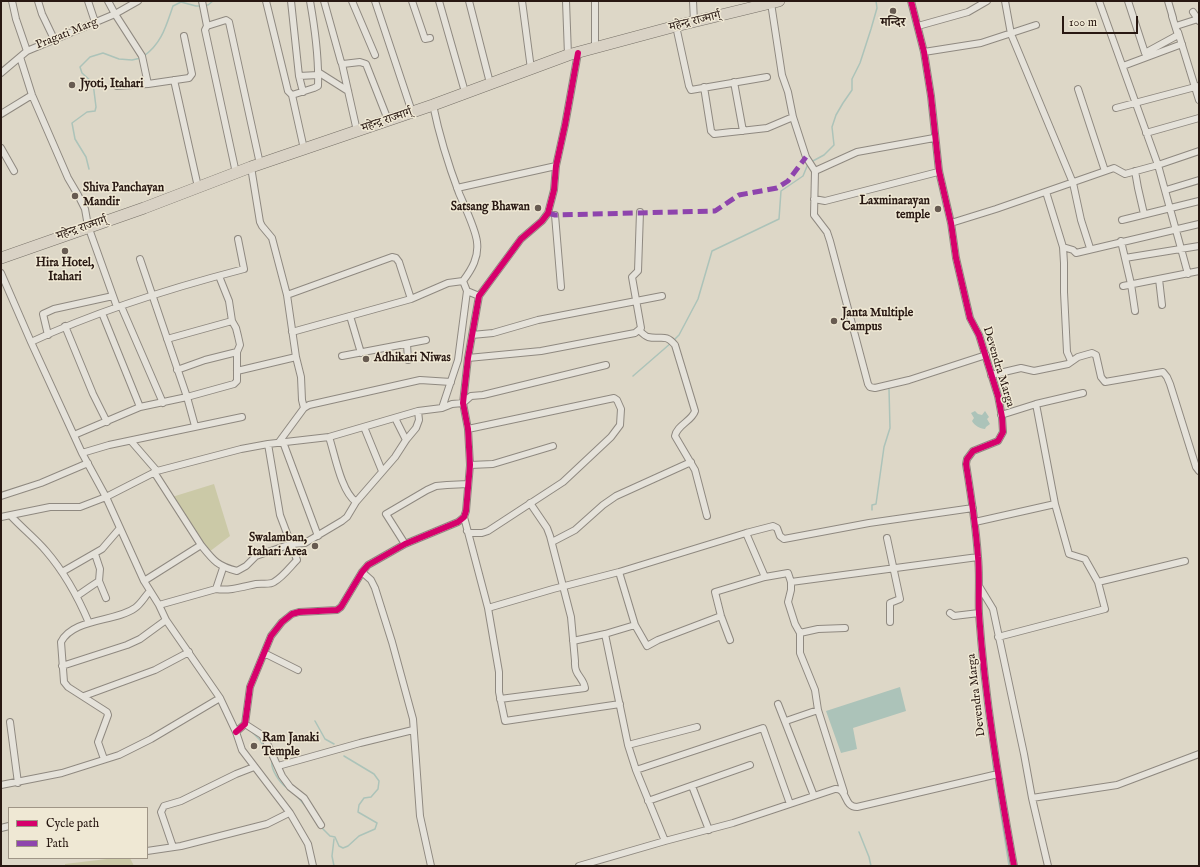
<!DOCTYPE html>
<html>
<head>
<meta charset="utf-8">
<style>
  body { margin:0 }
  #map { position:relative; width:1200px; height:867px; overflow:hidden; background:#ddd7c7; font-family:"IM FELL English",serif }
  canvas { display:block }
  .frame { position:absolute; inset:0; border:2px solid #281812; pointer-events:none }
  .legend { position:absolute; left:8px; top:807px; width:140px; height:52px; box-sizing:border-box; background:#efe8d4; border:1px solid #9f9586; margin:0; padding:5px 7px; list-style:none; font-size:12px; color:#281812 }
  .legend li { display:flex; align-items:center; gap:8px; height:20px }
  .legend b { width:20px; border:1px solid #9f9586 }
  .scale { position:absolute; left:1062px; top:16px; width:76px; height:18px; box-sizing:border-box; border:2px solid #281812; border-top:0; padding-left:5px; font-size:12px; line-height:14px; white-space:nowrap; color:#281812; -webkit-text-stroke:3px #efe8d4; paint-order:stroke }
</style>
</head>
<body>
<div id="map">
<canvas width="1200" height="867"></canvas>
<div class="frame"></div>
<ul class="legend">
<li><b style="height:5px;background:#d6006c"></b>Cycle path</li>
<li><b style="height:5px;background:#8e44ad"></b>Path</li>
</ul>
<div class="scale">100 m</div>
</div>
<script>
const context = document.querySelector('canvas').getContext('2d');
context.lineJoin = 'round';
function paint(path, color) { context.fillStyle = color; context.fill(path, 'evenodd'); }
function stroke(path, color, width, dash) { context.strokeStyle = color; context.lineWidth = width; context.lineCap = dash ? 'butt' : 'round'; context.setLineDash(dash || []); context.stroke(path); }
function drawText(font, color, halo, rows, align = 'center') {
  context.font = font + ' "IM FELL English","Noto Serif Devanagari",serif'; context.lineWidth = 3; context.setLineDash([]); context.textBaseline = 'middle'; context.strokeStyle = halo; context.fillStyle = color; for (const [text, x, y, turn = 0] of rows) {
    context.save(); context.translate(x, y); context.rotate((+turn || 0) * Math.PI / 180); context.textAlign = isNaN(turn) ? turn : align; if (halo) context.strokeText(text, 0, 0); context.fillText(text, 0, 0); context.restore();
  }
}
paint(new Path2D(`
  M214,484L230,536L209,552L172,497Z
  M115,858H130L134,866H65V864Z`), '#cbc9a7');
paint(new Path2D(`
  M975,411L978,414L982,415L985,411L989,417L987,419L990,424L986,427L985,429C980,429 974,425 972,421L974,418L971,413Z
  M900,687L906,711L853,728L857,749L841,753L826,711Z`), '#acc3b9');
stroke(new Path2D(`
  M204,5H208L213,1
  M144,56C162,43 166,26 173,6L181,2L196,6H200
  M811,162L824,155L834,145L832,127L836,115L843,103L852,90V79L860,63L871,29L877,8L876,1
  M89,169L86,157L75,139L72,123L87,112L95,111L96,107L93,83L82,73L80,67L90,57L103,53L119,59L132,60L141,58
  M674,340L679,335L698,299L712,251L779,219L781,191L803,176L808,164
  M633,376L671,343
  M872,510V505L876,504L884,447L890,428L889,389
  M315,721L325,739L334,744
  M252,732L260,740L272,760C270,769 280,783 287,788
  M992,752L994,774
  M995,777L1009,866
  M296,795L308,809
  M321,827L330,836L335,837L339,846L343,848L348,846L359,836L375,829L377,823L358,812L359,805L364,798L371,797L378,789L379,781L374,774L344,756
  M859,832L869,857L871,866
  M334,866L332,856L334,839`), '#acc3b9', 1.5);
const street = new Path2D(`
  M12,1L16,19L27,51
  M38,1L42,14L54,39
  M88,1L95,22
  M108,1L115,14L142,56L148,84
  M202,1L207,26
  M266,1L288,91L292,95L304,149
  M291,1L299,76L303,92
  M324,1L341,62L343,64L360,62L366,64L388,120
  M352,1L375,55
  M375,1L412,112
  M412,1L425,39L430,38
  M439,1L465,92
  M469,1L490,83
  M522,1L531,69
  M566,1L568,55
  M595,1V49
  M693,1L694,22
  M911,1L924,52L931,96L939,171L951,223L956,258L970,318L979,335L998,396L1002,417L1003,432L998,441L973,451L967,459L966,464C971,495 976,526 978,557C980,576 978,595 979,614C985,699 999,783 1014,866
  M1005,1L1011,34L1073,183L1081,220L1090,248
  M1099,1L1158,165L1188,274
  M1128,1L1145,53L1178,35L1172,16
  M1168,1L1173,18
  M771,3L782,75L788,92L793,117L806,157L815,171L814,215L827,232L830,241L868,384L870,387L875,388L909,380L986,355
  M1193,12L1198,19
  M676,26L689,86L691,90L767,77
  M918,26L968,12L987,1
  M1176,26L1198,19L1199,21
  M1178,32L1199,100
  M924,52L981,43L1036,25
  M20,57L32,95L68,178L78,195L85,209L88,226L117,307
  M342,64L357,131
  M1123,66L1182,44
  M318,72L348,91
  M1,73L27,51L115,14L138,1
  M299,76L318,75
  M174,80L198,187
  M734,82L743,131
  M117,86L148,84L189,78L192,74L184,36
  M704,87L711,131L714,134L767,128L793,117
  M1078,89L1105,171
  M292,95L314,88L318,86C319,57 315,29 310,1
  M433,105C439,134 448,164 459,193C464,205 476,230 477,242C479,257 472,269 463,281L467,291L479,296
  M1116,108L1199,86
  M1,114L32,95
  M1146,133L1199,118
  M1,148L14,171
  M251,167L260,222L262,226L272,238L287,295L296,357L301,377L302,400L304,408
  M815,171L857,152L934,138
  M1135,171L1138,188L1144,214
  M236,173L205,30L207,26L226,20L229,22L260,164
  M457,188L556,166
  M1166,190L1199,180
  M1046,192L1063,247L1064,263V292L1067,352L1071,361
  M814,199L825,201L938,172L939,171
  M555,215L561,287
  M1122,220L1199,201
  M951,223L996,209L1114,168L1125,174L1158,165L1199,151
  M1121,241L1131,284L1135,311
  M1063,247L1073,250L1076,253L1199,224
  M1125,258L1199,246
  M140,259L187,397L195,426
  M1,273L31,342L82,453L106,497L144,581L159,605L166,620L220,698L236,732L242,750L290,813L308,844L313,866
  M1159,279L1162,305
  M1123,286L1199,271
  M287,295L392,257L396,258L399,262L411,299
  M121,306L163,403
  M102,313L140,407
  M350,316L361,353
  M65,326L93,394L107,422
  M640,331C642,333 645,336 648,337C661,340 665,333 675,345L695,411C692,421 677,425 675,436L695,470L707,516
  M292,332L411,299L448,283L463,281
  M48,335L43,314L54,309L113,296
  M472,335L493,333L538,320L662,296
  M167,339L232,321
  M31,342C99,310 171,288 244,269L238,239
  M407,344L408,360
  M342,356L426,340
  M468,358L541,351L635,333L641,328L632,277L638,271L640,212
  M177,370L205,360L237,352
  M237,371L296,357
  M991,375L1021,368L1034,371L1068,364L1078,357L1092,353L1096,355L1101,377L1105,382L1163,372L1167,377L1170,384L1196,467L1199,471
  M1036,404L1083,393
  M442,408L458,360L467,291
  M395,418L406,440
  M364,427L382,471
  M74,435L140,407L187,397L234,384L237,381V352L240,345L238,336L236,328L232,321L229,301L219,276
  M329,437C335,455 341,491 356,502
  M131,441L157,471
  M279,442L304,408L309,405L420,380L451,382
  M283,442L318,536
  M82,453L109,445L242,417
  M470,465L493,464L553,446
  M154,472L201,545C213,560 217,566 237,571L246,566L256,556L291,544L305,543L342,521L347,517L356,502L395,457L406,440L416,428L419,420L418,411
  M1,496L41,483L88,463
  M11,516C22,528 36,539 46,551C65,573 78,597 89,623
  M1,517L50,507H80L106,497L157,471L241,449L268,444L329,437L418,411L442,408L452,404L463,403L471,396L483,395L606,365
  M464,517L488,608L499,672V692L505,721L620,704
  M975,522L1055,504L1036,404L1001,415
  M467,531L469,533H482L488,531L563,482L611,437L620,425L621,409L617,400L614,398L468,429
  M746,533L765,577
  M887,538L900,599L890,603V622
  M552,542L575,530L603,505L616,496L691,462
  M405,544L386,514L427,490L436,486L447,485L468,484
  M95,554L100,569L99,581L106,598
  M62,572L102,549L120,528
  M362,572L371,580L375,588L392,642L413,719L420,816L431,866
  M619,572L635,625L647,646L658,640L721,616
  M144,581L201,545
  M791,582L978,557
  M1098,582L1185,561
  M979,586L993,609L1024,754L1032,798L1048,866
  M216,589C230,591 242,587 256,584C262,583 270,585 274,582C283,577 290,567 297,560L280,515L268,444
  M77,596L90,587L99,581
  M159,605L216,589L223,568
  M488,608L553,589L619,572L746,533L773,526L777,528L780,536L784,539L869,523L973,508
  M950,613L954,616L979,613
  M800,633L818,629L845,628
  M605,634L628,745L636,770L665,841
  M998,637L1105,609L1098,582L1085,559L1069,554L1055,504
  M730,640L721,616L715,592L765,577L788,573L791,582V590L788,602L795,624L800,633V653L815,690L818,710L844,792
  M573,641L605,634L635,625
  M264,653L298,670
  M62,666L127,645L140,639L166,620
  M84,696L155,670L189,652
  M500,699L585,688C583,676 574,676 575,661L571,617L550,536L547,528L530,503
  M778,704L814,796
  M786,721L818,710
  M10,722L18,783
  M245,724L262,735L266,741L282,776L290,787L304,798L321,825
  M236,732L245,724L250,687L271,636L282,622L292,614L299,612L337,610L341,607L362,572L368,565L405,544L458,522L464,517L466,511L470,465L468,429L463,403L468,358L479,296L521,239L542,221L548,213L554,190L556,166L565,125L578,53
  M628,745L697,727
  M104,759L98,742L108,715L107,712L68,687L64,682L61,642C73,618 116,622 135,608C141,604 145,596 150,591
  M278,766L360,743L413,730
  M636,770L763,728L790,804
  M1,785L62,773L119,755L151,739L220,698
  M692,786L709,830
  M1032,798L1117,785L1199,754
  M648,801L750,765
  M1,828L9,826
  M173,847L161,812L164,806L181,801L236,774L254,767
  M147,851L181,846L267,824L289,813
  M579,866L665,841L733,823L835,789C848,788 843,807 857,807L998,774`);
const highway = new Path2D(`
  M1,258L144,208L251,167L433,105L568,55L676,26L779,1`);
stroke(street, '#8f8980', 8);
stroke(highway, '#767067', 12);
stroke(street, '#e5e2da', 6);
stroke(highway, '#d9d2c5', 11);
stroke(new Path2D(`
  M548,213L555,215L715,211L739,195L777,188L788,181L806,157`), '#8e44ad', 5, [10, 5]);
stroke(new Path2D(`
  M911,1L924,52L931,96L939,171L951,223L956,258L970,318L979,335L998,396L1002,417L1003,432L998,441L973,451L967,459L966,464C971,495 976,526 978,557C980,576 978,595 979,614C985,699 999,783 1014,866
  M236,732L245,724L250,687L271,636L282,622L292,614L299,612L337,610L341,607L362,572L368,565L405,544L458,522L464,517L466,511L470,465L468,429L463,403L468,358L479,296L521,239L542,221L548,213L554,190L556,166L565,125L578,53`), '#d6006c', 6);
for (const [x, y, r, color] of [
  [893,11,4,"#675b51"],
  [72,85,4,"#675b51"],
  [75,196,4,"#675b51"],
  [538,208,4,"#675b51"],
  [938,209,4,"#675b51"],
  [65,251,4,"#675b51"],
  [834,321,4,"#675b51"],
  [366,359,4,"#675b51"],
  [315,546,4,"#675b51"],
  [254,746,4,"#675b51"]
]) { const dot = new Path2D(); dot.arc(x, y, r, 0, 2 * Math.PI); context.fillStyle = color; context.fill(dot); stroke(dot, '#efe8d4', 1.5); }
drawText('12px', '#281812', '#efe8d4', [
  ["महेन्द्र राज्मार्ग्",695,22,-14],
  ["Pragati Marg",67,34,-22],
  ["महेन्द्र राज्मार्ग्",387,121,-19],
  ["महेन्द्र राज्मार्ग्",82,229,-19],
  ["Devendra Marga",998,367,73],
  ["Devendra Marga",977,695,-97]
]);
drawText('bold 12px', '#281812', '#efe8d4', [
  ["मन्दिर",893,24,"center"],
  ["Jyoti, Itahari",80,85],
  ["Shiva Panchayan",83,189],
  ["Mandir",83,203],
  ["Laxminarayan",930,202,"right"],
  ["temple",930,216,"right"],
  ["Satsang Bhawan",530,208,"right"],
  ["Hira Hotel,",65,264,"center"],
  ["Itahari",65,278,"center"],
  ["Janta Multiple",842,314],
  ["Campus",842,328],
  ["Adhikari Niwas",374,359],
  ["Swalamban,",307,539,"right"],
  ["Itahari Area",307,553,"right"],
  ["Ram Janaki",262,739],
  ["Temple",262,753]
], 'left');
</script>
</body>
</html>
